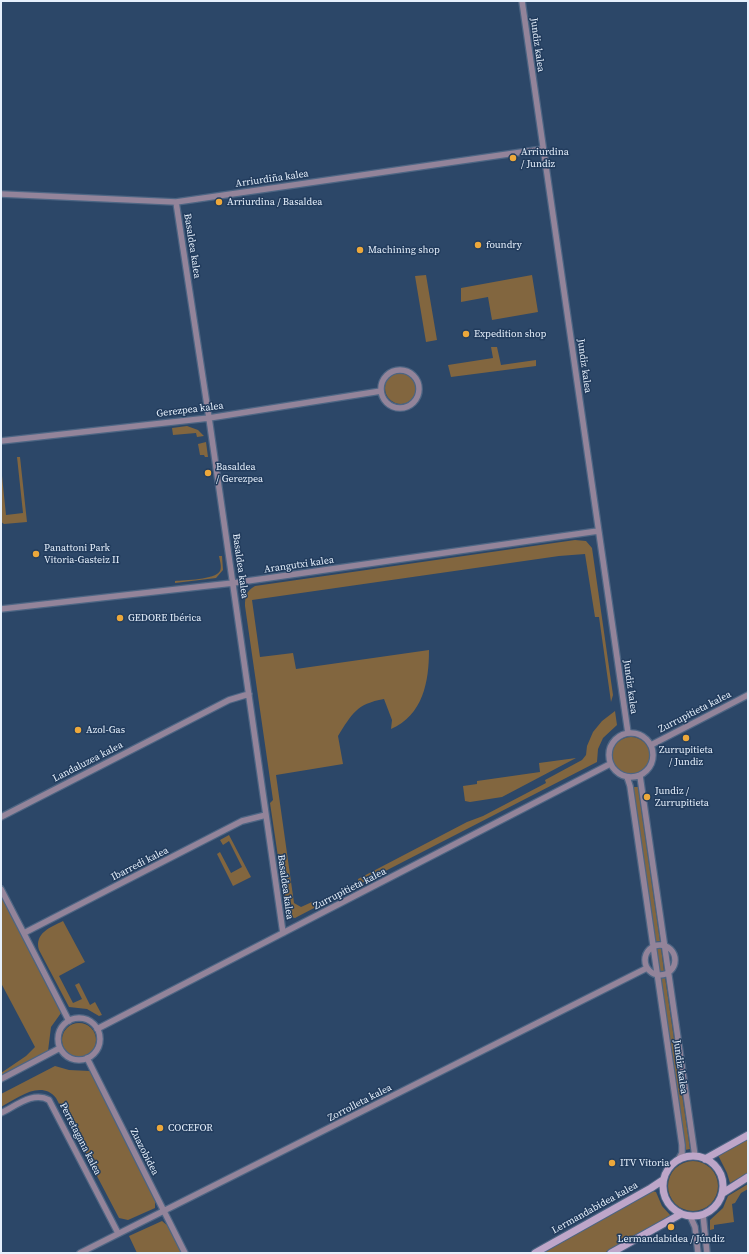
<!DOCTYPE html>
<html>
<head>
<meta charset="utf-8">
<style>
  body { margin:0 }
  #map { position:relative; width:749px; height:1254px; overflow:hidden; background:#2c4768; font-family:"Source Serif 4",serif }
  canvas { display:block }
  .frame { position:absolute; inset:0; border:2px solid #e6f0fc; pointer-events:none }
</style>
</head>
<body>
<div id="map">
<canvas width="749" height="1254"></canvas>
<div class="frame"></div>
</div>
<script>
const context = document.querySelector('canvas').getContext('2d');
context.lineJoin = 'round';
function paint(path, color) { context.fillStyle = color; context.fill(path, 'evenodd'); }
function stroke(path, color, width, dash) { context.strokeStyle = color; context.lineWidth = width; context.lineCap = dash ? 'butt' : 'round'; context.setLineDash(dash || []); context.stroke(path); }
function drawText(font, color, halo, rows, align = 'center') {
  context.font = font + ' "Source Serif 4",serif'; context.lineWidth = 3; context.setLineDash([]); context.textBaseline = 'middle'; context.strokeStyle = halo; context.fillStyle = color; for (const [text, x, y, turn = 0] of rows) {
    context.save(); context.translate(x, y); context.rotate((+turn || 0) * Math.PI / 180); context.textAlign = isNaN(turn) ? turn : align; if (halo) context.strokeText(text, 0, 0); context.fillText(text, 0, 0); context.restore();
  }
}
paint(new Path2D(`
  M426,275L437,340L426,342L415,276Z
  M532,275L538,312L492,320L488,297L461,302V288Z
  M491,347H497L501,365L536,360V366L451,377L448,365L493,358Z
  M385 388a16 16 0 1 1 32 0a16 16 0 1 1-32 0Z
  M187,426L198,430L204,436L197,437L196,433L173,435L172,428Z
  M206,442L208,457H205L204,455H200L198,444Z
  M17,457H20L27,522L4,524L1,522V466L6,515L23,513Z
  M575,540L586,541L592,548L613,695L611,702L599,617H595L585,554L559,556L252,600L260,657L293,653L296,669L429,650C429,682 423,715 391,729L392,720L384,699C356,704 352,714 338,736L343,764L276,775L294,903L301,907L312,902L316,904V907L295,918L287,916L286,913H289L287,904H290V898L284,897L270,803L273,800L245,606C245,597 246,591 255,586Z
  M219,556H222L223,570L216,578L175,583V581C184,580 215,580 220,571C222,567 220,561 219,556Z
  M615,711L617,725L603,738L598,749L597,762L362,883H358V879L467,822L483,816L546,783L545,780L582,760L586,755L587,746L593,732L602,721Z
  M612 756a19 19 0 1 1 38 0a19 19 0 1 1-38 0Z
  M576,758L502,797L470,802L465,801L463,786L477,784V781L540,772L539,763Z
  M633,787H638L660,941L655,942Z
  M229,835L251,877L233,886L217,854L220,852L231,873L242,867L229,841L223,845L220,840Z
  M1,896L61,1013L51,1027L48,1051L1,1075V1073L26,1056L35,1047L1,983Z
  M63,921L85,962L59,976L73,1003L82,999L75,985L79,983L90,1005L95,1002L102,1015L99,1016L87,1009L69,1007L39,950C34,933 51,927 63,921Z
  M659,948H661L664,971H659L656,949Z
  M665,977L690,1149L685,1150L660,978Z
  M62 1040a17 17 0 1 1 34 0a17 17 0 1 1-34 0Z
  M55,1066L69,1070L90,1071L155,1201V1208L128,1220L119,1218L56,1098C41,1079 16,1099 1,1107V1094Z
  M748,1137V1173L730,1183L727,1173L718,1155Z
  M668 1186a25 25 0 1 1 50 0a25 25 0 1 1-50 0Z
  M748,1184V1189L741,1193L735,1203L732,1204L734,1222L714,1225V1229L710,1230V1220L723,1208L728,1196Z
  M652,1191L656,1192L662,1206L671,1216L604,1253H540Z
  M162,1221L168,1226L182,1253H137L129,1236Z`), '#82663f');
const street = new Path2D(`
  M522,1L628,733
  M1,194L176,202L543,149
  M176,202L209,418L283,933
  M381 389a19 19 0 1 1 38 0a19 19 0 1 1-38 0Z
  M1,441L209,418L381,391
  M1,609L233,583L598,531
  M609 755a22 22 0 1 1 44 0a22 22 0 1 1-44 0Z
  M651,745L748,695
  M640,776L695,1156
  M627,777L630,786L682,1145V1153L678,1160
  M1,817L229,700L249,694
  M1,889L69,1021
  M24,933L242,821L266,815
  M645 960a15 15 0 1 1 30 0a15 15 0 1 1-30 0Z
  M58 1039a21 21 0 1 1 42 0a21 21 0 1 1-42 0Z
  M97,1029L610,764
  M87,1058L185,1253
  M1,1079L60,1048
  M1,1113C16,1106 33,1091 49,1100L118,1233
  M703,1215L707,1253
  M690,1216L695,1227L698,1253
  M80,1253L647,968`);
const secondary = new Path2D(`
  M663 1186a30 30 0 1 1 60 0a30 30 0 1 1-60 0Z
  M705,1159L748,1135
  M723,1193L748,1177
  M535,1253L651,1188L663,1180
  M611,1253L681,1214`);
stroke(street, '#4d6583', 8);
stroke(secondary, '#4d6583', 9);
stroke(street, '#93849a', 5.5);
stroke(secondary, '#bea6c9', 7);
for (const [x, y, r, color] of [
  [513,158,4,"#eda83b"],
  [219,202,4,"#eda83b"],
  [478,245,4,"#eda83b"],
  [360,250,4,"#eda83b"],
  [466,334,4,"#eda83b"],
  [208,473,4,"#eda83b"],
  [36,554,4,"#eda83b"],
  [120,618,4,"#eda83b"],
  [78,730,4,"#eda83b"],
  [686,738,4,"#eda83b"],
  [647,797,4,"#eda83b"],
  [160,1128,4,"#eda83b"],
  [612,1163,4,"#eda83b"],
  [671,1227,4,"#eda83b"]
]) { const dot = new Path2D(); dot.arc(x, y, r, 0, 2 * Math.PI); context.fillStyle = color; context.fill(dot); stroke(dot, '#223c5d', 1.5); }
drawText('10px', '#e6f0fc', '#223c5d', [
  ["Jundiz kalea",537,45,82],
  ["Arriurdiña kalea",272,179,-8],
  ["Basaldea kalea",192,246,81],
  ["Jundiz kalea",584,366,82],
  ["Gerezpea kalea",190,410,-7],
  ["Arangutxi kalea",299,565,-8],
  ["Basaldea kalea",240,566,82],
  ["Jundiz kalea",630,687,82],
  ["Zurrupitieta kalea",695,712,-27],
  ["Landaluzea kalea",88,762,-27],
  ["Ibarredi kalea",140,864,-27],
  ["Basaldea kalea",285,887,82],
  ["Zurrupitieta kalea",350,889,-27],
  ["Jundiz kalea",680,1067,82],
  ["Zorrolleta kalea",360,1103,-27],
  ["Perretagana kalea",80,1139,63],
  ["Zuazobidea",144,1152,63],
  ["Lermandabidea kalea",595,1208,-29]
]);
drawText('10px', '#e6f0fc', '#223c5d', [
  ["Arriurdina",521,152],
  ["/ Jundiz",521,164],
  ["Arriurdina / Basaldea",227,202],
  ["foundry",486,245],
  ["Machining shop",368,250],
  ["Expedition shop",474,334],
  ["Basaldea",216,467],
  ["/ Gerezpea",216,479],
  ["Panattoni Park",44,548],
  ["Vitoria-Gasteiz II",44,560],
  ["GEDORE Ibérica",128,618],
  ["Azol-Gas",86,730],
  ["Zurrupitieta",686,750,"center"],
  ["/ Jundiz",686,762,"center"],
  ["Jundiz /",655,791],
  ["Zurrupitieta",655,803],
  ["COCEFOR",168,1128],
  ["ITV Vitoria",620,1163],
  ["Lermandabidea / Júndiz",671,1239,"center"]
], 'left');
</script>
</body>
</html>
